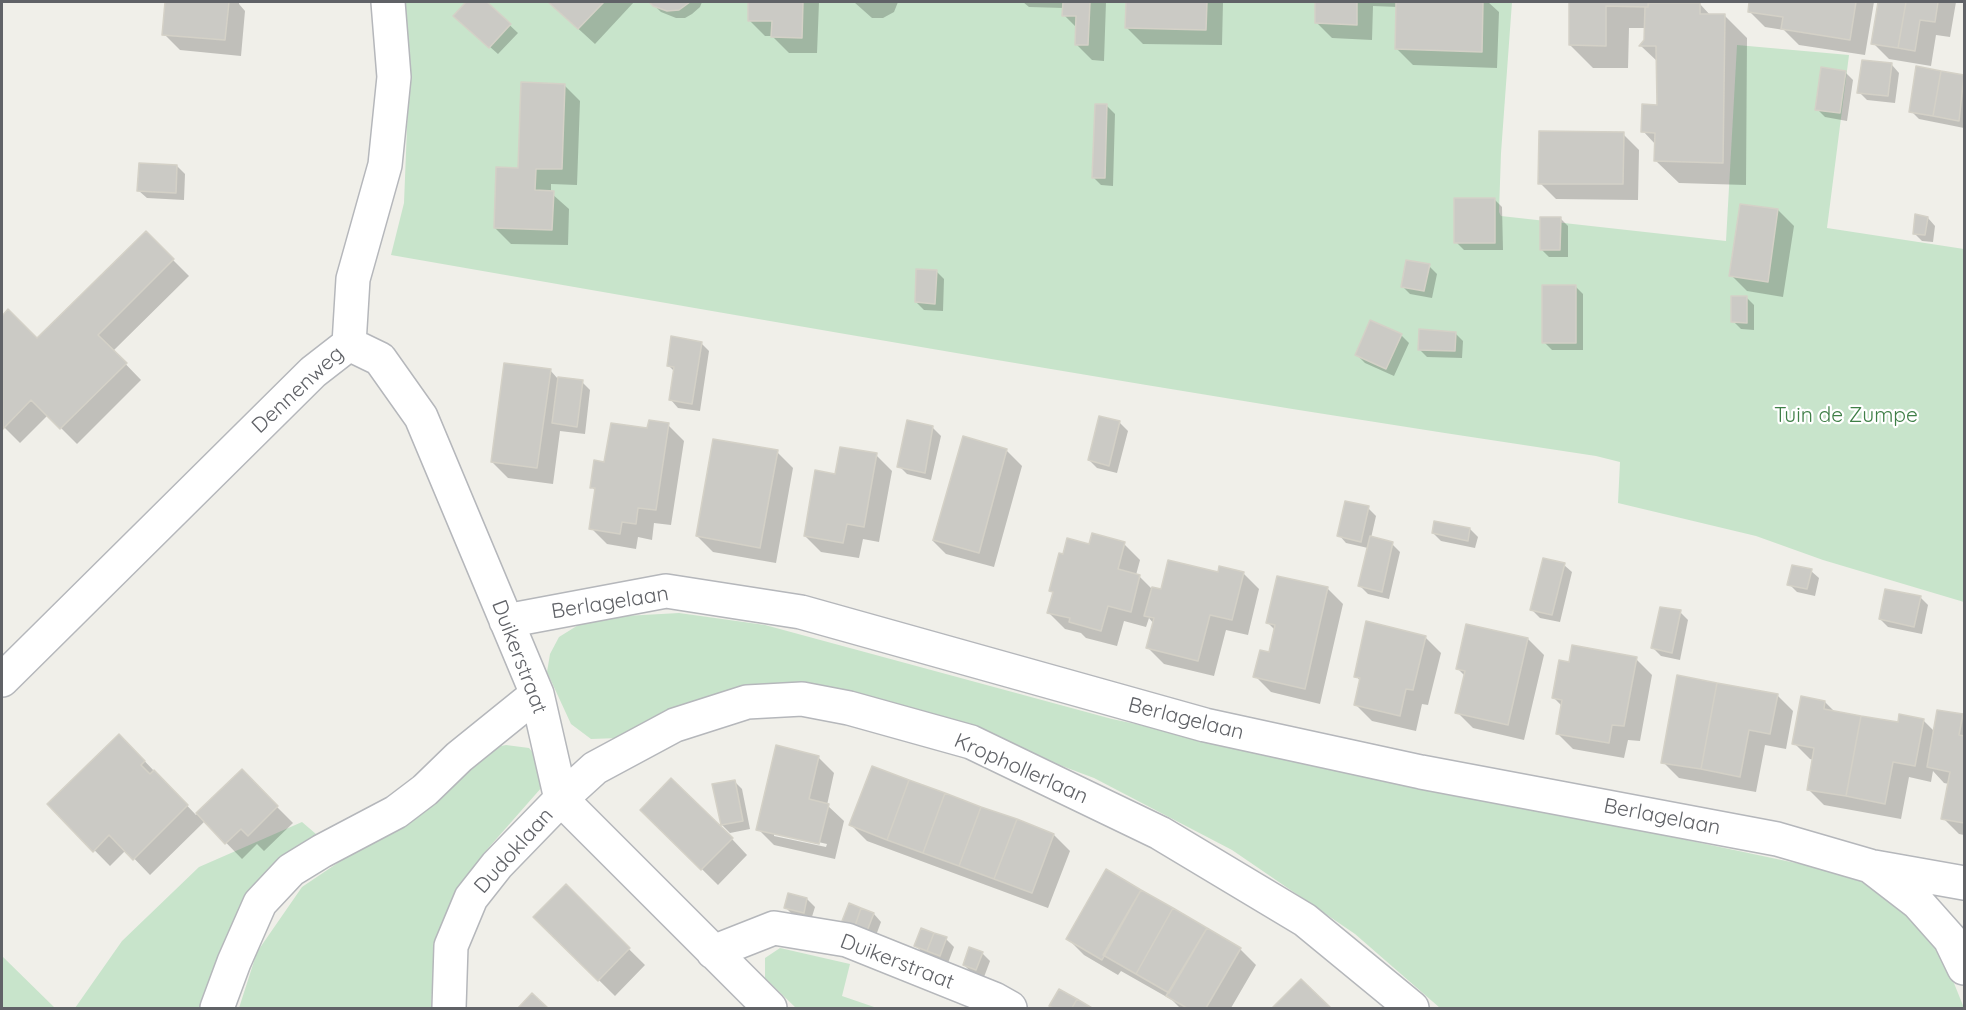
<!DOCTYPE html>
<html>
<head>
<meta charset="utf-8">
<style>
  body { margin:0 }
  #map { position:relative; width:1966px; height:1010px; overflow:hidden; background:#f0efe9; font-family:Quicksand,sans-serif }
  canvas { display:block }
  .frame { position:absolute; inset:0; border:3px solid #606267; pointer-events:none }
</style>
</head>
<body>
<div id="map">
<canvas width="1966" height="1010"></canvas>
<div class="frame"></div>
</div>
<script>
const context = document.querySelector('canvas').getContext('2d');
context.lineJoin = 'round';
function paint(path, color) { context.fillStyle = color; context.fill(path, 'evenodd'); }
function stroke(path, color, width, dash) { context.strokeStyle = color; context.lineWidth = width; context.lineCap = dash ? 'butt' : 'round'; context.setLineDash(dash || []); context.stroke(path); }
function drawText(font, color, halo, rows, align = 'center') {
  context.font = font + ' Quicksand,sans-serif'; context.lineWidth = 4.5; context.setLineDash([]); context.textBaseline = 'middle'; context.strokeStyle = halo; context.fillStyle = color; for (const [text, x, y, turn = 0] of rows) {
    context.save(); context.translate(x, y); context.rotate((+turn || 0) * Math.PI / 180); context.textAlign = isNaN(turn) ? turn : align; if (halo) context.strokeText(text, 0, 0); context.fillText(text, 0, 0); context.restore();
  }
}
paint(new Path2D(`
  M399,2H1512L1501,153L1499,212L1501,216L1726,241L1737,45L1849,55L1827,228L1964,249V602L1823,560L1756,536L1618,503L1620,462L1596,456C1193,396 792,325 391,255L404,203L408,102Z
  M679,613L765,625L1112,719L1848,874L1897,900L1939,946L1964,1008H1440L1355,934L1232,850L1094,778L905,707L809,684L737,687L675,707L619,738L591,739L571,724L547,672L550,654L559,637L580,624L625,616Z
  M506,745L529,748L542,763V787L484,853L454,895L434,953L431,1008H239L257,952L302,887L428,802L491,748Z
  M302,822L316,834L278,861L210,1008H75L122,941L199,867Z
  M780,948L850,964L842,996L877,1008H796L765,978V958Z
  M2,956L55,1008H2Z`), '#c8e4cb');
paint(new Path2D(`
  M167,2H239V4L245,11L241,56L180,50L164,34Z
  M468,2H485L518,33L498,54L455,16Z
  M549,2H634L595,44Z
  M651,2H702L700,7L692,14L685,18H676L661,12Z
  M750,2H819L817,53H789L772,36H765L749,20Z
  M854,2H898L894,12L883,18H872Z
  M1023,2H1106L1104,61L1092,60L1076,44L1077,28L1064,15V8L1029,7Z
  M1128,2H1223L1222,45L1143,44L1127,28Z
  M1317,2H1488L1499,12L1497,68L1413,65L1397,49L1398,7L1373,6L1372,40L1332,38L1316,22Z
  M1571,2H1671V4H1700L1711,16H1725L1747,38L1746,185L1679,183L1656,161V145L1643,131L1658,107V62L1641,46L1645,41L1646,28H1629L1628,68H1593L1570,45Z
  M1751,2H1874L1865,55L1799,45L1784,30L1765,27L1749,11Z
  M1880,2H1956L1950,37L1936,35L1931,66L1889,59L1873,43Z
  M1892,65L1899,73L1895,103L1867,100L1859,92Z
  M1917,68L1964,77V128L1919,119L1911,111Z
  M1845,72L1853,80L1847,121L1825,117L1817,109Z
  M564,85L580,101L577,185L551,184V193L569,209L568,245L511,244L495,228L520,170Z
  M1107,106L1115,114L1113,186L1101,185L1093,177Z
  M1623,134L1639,150L1638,200L1556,199L1540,183Z
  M177,166L185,174L184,200L147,198L139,191Z
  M1494,199L1502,207L1503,250H1464L1456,242Z
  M1778,210L1794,226L1783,297L1747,291L1731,275Z
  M1560,218L1568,226V257H1549L1542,250Z
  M1928,218L1935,226L1933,242L1922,241L1914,233Z
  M146,233L189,276L113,351L141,380L77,444L48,415L20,443L2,425V318L8,311L37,340Z
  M1429,266L1437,274L1432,298L1410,294L1402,286Z
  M936,271L944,279L943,311L924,310L916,302Z
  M1575,286L1583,294V350H1552L1544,342Z
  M1746,297L1754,305V330L1741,329L1733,321Z
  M1455,333L1463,341L1462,358L1427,357L1419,349Z
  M1401,335L1409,343L1394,376L1365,363L1357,355Z
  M701,343L709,351L700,411L678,408L671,400L675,372L668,365Z
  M550,370L558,379L582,382L590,390L585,434L560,431L553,484L508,478L492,462Z
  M1100,418L1120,423L1128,431L1117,473L1097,468L1089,460Z
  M908,422L933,428L941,436L931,480L907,474L899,466Z
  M668,425L684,441L671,525L654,523L652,540L638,537L636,549L607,544L591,528L596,492L592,487L606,463L648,430Z
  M1006,450L1022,466L994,567L946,554L932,540L936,539Z
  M777,452L793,468L776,563L713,552L697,536Z
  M876,455L892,471L879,542L863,539L859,558L821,552L805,536L836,475Z
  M1368,508L1376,516L1371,538L1392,544L1400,552L1389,599L1368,594L1360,586L1368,548L1346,543L1339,535Z
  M1470,529L1478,537L1475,548L1441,541L1433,533Z
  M1124,544L1140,560L1136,575L1139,576L1152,589L1162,591L1219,574L1243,573L1259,589L1248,635L1226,630L1214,676L1164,664L1148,648L1154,624L1149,618L1146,627L1124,621L1117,646L1086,638L1081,633L1065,629L1049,613L1054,593L1051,590L1091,546Z
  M1564,565L1572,572L1560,622L1540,618L1532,610Z
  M1811,571L1819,578L1815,596L1797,592L1789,584Z
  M1327,588L1343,604L1320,704L1271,692L1255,676L1270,654L1275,630L1267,622Z
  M1920,597L1928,605L1922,634L1888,627L1880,619Z
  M1680,612L1688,620L1680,660L1661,656L1653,648Z
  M1467,626L1528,639L1544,655L1524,740L1473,728L1457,712L1465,676L1457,668Z
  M1425,637L1441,653L1428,705L1422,704L1416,731L1372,721L1356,705L1361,682L1356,676Z
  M1636,659L1652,675L1640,741L1628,740L1624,758L1573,749L1557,733L1562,706L1553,697L1570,664Z
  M1777,695L1793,711L1786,749L1765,745L1756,792L1679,778L1663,762Z
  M1825,702L1835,712L1899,724L1923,720L1935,732L1962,715L1964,718V835L1959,834L1943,818L1949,784L1944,783L1933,771L1931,782L1909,777L1901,819L1824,805L1808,789L1814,760L1810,759L1794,743Z
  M135,751L196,815L241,771L293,823L264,851L257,844L242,859L205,821L150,875L126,850L110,866L49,804Z
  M818,757L834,773L827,805L844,821L835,859L774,845L758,829ZM774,832L827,844L826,847L774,836Z
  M734,781L742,789L750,829L730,833L722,825Z
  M642,810L732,839L747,855L718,885Z
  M851,825L1054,835L1070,851L1048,908L867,841Z
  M1106,872L1240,949L1256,965L1231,1008H1180L1172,1000L1121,971L1118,975L1084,955L1068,939Z
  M566,887L645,965L615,996L535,917Z
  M807,899L815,907L811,920L794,916L786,908Z
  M874,914L881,922L875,938L851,929L843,921Z
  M946,939L954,947L948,963L924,954L916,946Z
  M982,953L990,961L984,977L972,973L964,965Z
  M1301,981L1329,1008H1274Z`), '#0003');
const building = new Path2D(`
  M165,2H229L225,40L162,35Z
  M466,2H487L511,24L489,48L453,16Z
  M548,2H604L578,29Z
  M649,2H690L679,10L667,11L653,6Z
  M748,2H803L802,38L771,37L772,21H748Z
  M1063,2H1090L1088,45H1075L1076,16H1062Z
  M1126,2H1207L1206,30L1125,28Z
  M1315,2H1357V25L1315,23Z
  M1396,2H1483L1482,52L1395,49Z
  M1569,2H1649L1648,7L1606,6V46L1569,45Z
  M1749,2H1856L1850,40L1781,29L1783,17L1748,12Z
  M1878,2H1906L1898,48L1871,44Z
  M1906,2H1938L1935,22L1920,20L1915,51L1898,48Z
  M1648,3H1700V14H1725L1723,163L1654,161L1655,133L1641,132L1642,104L1657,105L1656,46H1639L1644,40L1645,7H1648Z
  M1862,60L1892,63L1888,96L1857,93Z
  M1916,66L1941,71L1933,116L1909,112Z
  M1821,67L1846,71L1840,113L1815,110Z
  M1941,71L1964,75L1959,121L1933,116Z
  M521,82L565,84L562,169H536L535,190L554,191L552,230L494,228L496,167L518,168Z
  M1095,104H1107L1105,178H1092Z
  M1539,131L1624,132L1623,184H1538Z
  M139,163L177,165L176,193L137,191Z
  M1454,198H1495V243H1454Z
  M1740,204L1778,209L1768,282L1729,276Z
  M1915,214L1928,217L1925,235L1913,234Z
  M1540,217H1561L1560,250H1540Z
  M146,231L174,259L98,335L127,363L60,429L31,400L3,429L2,316L8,309L37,338Z
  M1406,260L1430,264L1424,291L1401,287Z
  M916,269L937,270L935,304L915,302Z
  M1542,285H1576V343H1542Z
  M1731,296H1747V323L1731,322Z
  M1370,320L1402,334L1386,369L1355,355Z
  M1419,329L1456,332L1455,351L1418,350Z
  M671,336L702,342L692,404L669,400L674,367L667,366Z
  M504,363L551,369L537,468L491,462Z
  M558,377L583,380L577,427L552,423Z
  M1099,416L1120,421L1109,466L1088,460Z
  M649,420L669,423L656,510L638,508L636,524L622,522L620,534L589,529L595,488H590L594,460L604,462L611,423L647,428Z
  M907,420L933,426L925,473L897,467Z
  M963,436L1007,449L979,553L933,540Z
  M713,439L778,450L760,548L696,536Z
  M840,447L877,453L864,527L847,524L843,543L804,536L815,470L835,474Z
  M1345,501L1369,506L1361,542L1337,536Z
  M1434,521L1470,528L1468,541L1432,533Z
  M1092,533L1125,542L1118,569L1140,575L1131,612L1108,606L1101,631L1069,622L1070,618L1047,613L1053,592L1049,591L1059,553L1063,554L1067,538L1089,544Z
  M1370,536L1393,542L1382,592L1358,586Z
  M1543,558L1565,563L1552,615L1530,610Z
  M1168,560L1218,572L1219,566L1244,572L1232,620L1210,615L1198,661L1146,648L1154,618L1144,616L1152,587L1161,589Z
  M1792,565L1812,569L1807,589L1787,585Z
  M1277,576L1328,587L1305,689L1253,677L1260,650L1269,652L1275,625L1266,623Z
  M1885,589L1921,596L1914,627L1879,619Z
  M1660,607L1681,610L1672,653L1651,648Z
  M1366,621L1426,636L1413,690L1406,689L1400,716L1354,705L1360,678L1354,677Z
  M1466,624L1528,638L1508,725L1455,713L1465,671L1456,669Z
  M1572,645L1637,657L1624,726L1612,725L1609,743L1556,734L1562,700L1552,698L1559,660L1569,662Z
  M1677,675L1717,683L1701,769L1661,763Z
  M1717,683L1778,694L1770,734L1749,730L1740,777L1701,769Z
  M1801,696L1825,701L1824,709L1861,716L1846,796L1807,790L1814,748L1792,744Z
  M1937,710L1963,714L1959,735L1964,736V823L1941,819L1950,772L1927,767Z
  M1899,714L1924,719L1915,766L1893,762L1885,804L1846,796L1861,716L1898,722Z
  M119,734L145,761L141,765L150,774L154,770L188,805L133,860L109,835L93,852L47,804Z
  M776,745L819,756L809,799L829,804L819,844L756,830Z
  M872,766L909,780L887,840L849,825Z
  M242,769L278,806L248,836L241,829L225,844L196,813Z
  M671,778L733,838L701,870L640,810Z
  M735,780L743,821L721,825L712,784Z
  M909,780L945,793L923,853L887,840Z
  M945,793L981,807L959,866L923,853Z
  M981,807L1017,819L994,879L959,866Z
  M1017,819L1054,834L1032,893L994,879Z
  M1106,869L1141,890L1102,960L1066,939Z
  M566,884L630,948L598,981L533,917Z
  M1141,890L1173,908L1136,974L1103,955Z
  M788,893L807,898L804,913L784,908Z
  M849,903L861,908L855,926L842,921Z
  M861,908L874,913L867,931L855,926Z
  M1173,908L1207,928L1169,993L1136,974Z
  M921,928L934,933L927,951L914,946Z
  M1207,928L1241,948L1206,1008H1187L1166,996Z
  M934,933L947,937L940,956L927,951Z
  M969,947L983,952L976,970L963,965Z
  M1301,979L1330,1007L1328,1008H1272Z
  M1059,989L1077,999L1072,1008H1053L1049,1006Z
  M532,993L548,1008H518Z
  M1077,999L1092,1008H1072Z`);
paint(building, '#cbcac5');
stroke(building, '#d4d1c7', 1.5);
const minor = new Path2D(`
  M349,344L380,359L421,417L537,694L561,799L770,1008
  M506,621L666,591L801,612L1205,725L1421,772L1777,839L1870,866L1918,903L1950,939L1964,968
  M2,680L313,372L349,344L353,279L385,165L394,77L388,2
  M1874,867L1964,883
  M713,952L774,928L847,940L994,999L1010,1008
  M217,1008L234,962L260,903L291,870L322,851L396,812L425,790L459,757L537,694
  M449,1008L451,946L471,898L497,865L561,799L595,768L675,725L747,702L802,699L849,708L971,742L1160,833L1305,920L1412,1008`);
stroke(minor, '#b5b7bb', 36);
stroke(minor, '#fff', 33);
drawText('21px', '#606267', '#fff', [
  ["Dennenweg",298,390,-43],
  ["Berlagelaan",610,603,-9],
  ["Duikerstraat",519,657,69],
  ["Berlagelaan",1186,719,14],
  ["Krophollerlaan",1021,769,24],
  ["Berlagelaan",1662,817,11],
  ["Dudoklaan",514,851,-48],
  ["Duikerstraat",897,962,21]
]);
drawText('21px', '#3f7f47', '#fff', [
  ["Tuin de Zumpe",1846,416]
]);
</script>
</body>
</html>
